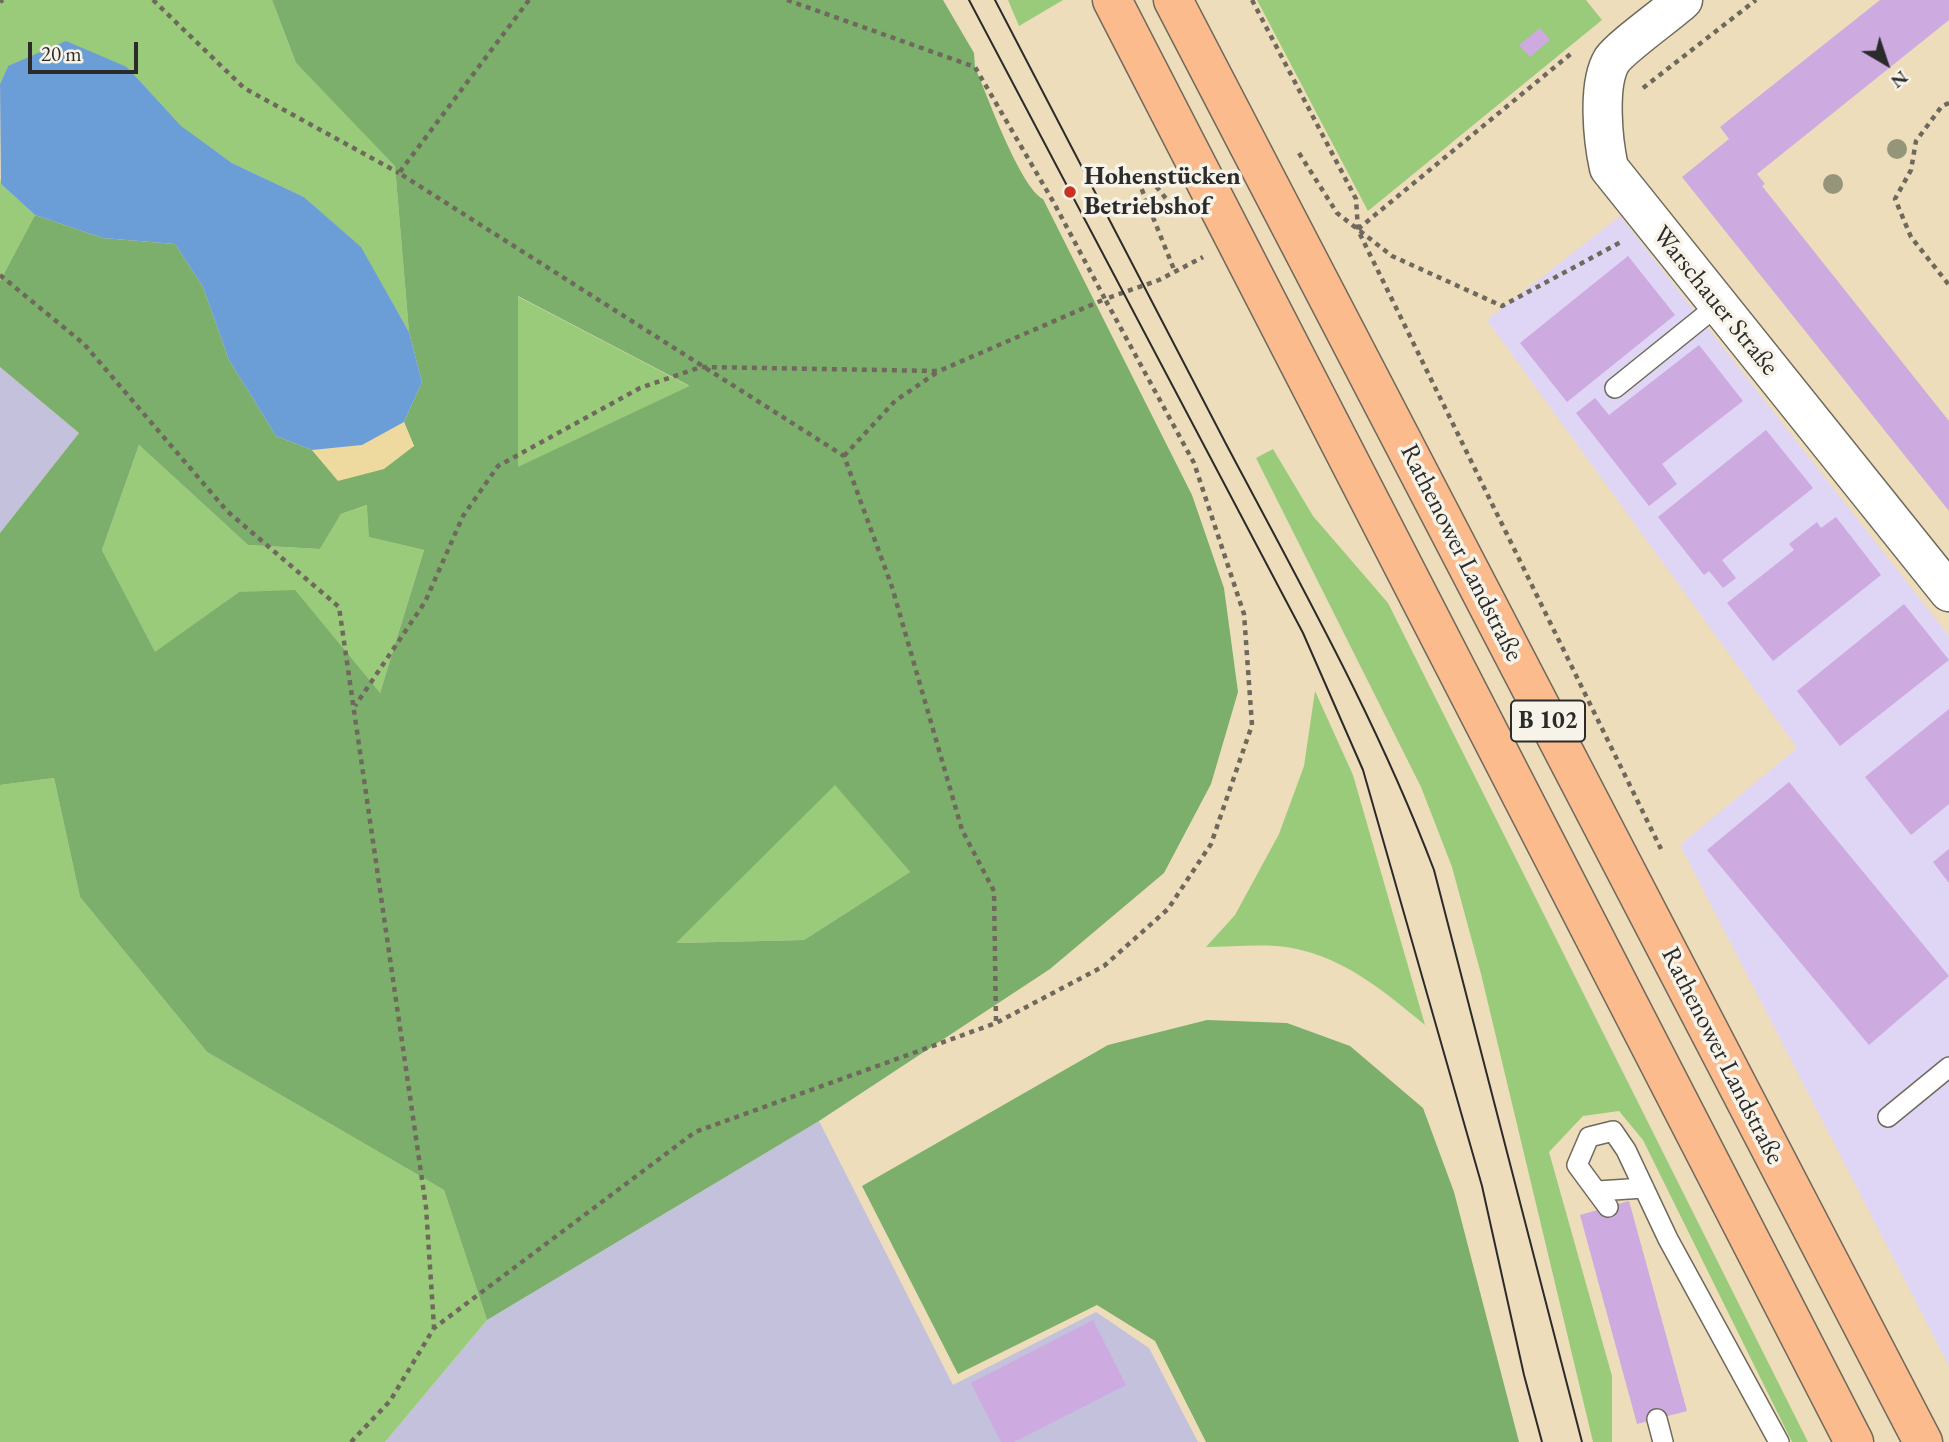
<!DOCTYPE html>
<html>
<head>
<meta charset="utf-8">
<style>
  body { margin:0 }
  #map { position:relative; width:1949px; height:1442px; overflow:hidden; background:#edb; font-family:"EB Garamond",serif }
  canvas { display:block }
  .north { position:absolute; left:1851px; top:28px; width:70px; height:70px; -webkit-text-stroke:5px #f7f3e8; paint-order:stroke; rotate:141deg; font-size:19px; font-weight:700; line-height:28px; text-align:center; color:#2b2b2b }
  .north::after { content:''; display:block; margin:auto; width:24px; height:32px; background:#2b2b2b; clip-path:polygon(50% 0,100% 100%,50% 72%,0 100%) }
  .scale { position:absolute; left:28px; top:42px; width:110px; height:32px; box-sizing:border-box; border:4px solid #2b2b2b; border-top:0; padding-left:9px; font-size:21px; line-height:24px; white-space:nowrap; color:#2b2b2b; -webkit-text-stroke:5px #f7f3e8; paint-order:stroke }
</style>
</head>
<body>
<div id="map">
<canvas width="1949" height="1442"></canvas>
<div class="north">N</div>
<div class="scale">20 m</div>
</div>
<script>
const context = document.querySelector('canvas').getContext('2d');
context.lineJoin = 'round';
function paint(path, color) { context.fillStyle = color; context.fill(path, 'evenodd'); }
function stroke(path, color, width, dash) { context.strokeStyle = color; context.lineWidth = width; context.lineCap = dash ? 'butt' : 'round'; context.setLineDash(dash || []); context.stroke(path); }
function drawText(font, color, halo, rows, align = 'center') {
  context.font = font + ' "EB Garamond",serif'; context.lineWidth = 7; context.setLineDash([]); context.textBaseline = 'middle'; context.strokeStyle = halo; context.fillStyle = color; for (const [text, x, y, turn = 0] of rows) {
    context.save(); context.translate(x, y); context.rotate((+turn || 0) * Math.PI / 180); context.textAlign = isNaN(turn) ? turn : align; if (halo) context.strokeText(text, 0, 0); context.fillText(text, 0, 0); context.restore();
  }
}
paint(new Path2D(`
  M1620,216L1949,636V1366L1680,845L1797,748L1487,320Z`), '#dfd5f5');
paint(new Path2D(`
  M0,367L79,433L0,533Z
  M819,1121L953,1385L1096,1312L1149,1348L1198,1442H385L487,1320Z`), '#c3c1db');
paint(new Path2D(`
  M0,0H272L296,63L395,165L409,332L360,247L304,197L232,163L180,126L127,67L8,66L0,84Z
  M1008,0H1063L1019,26Z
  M1257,0H1586L1602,20L1368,211Z
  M0,178L1,184L35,215L0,281Z
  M517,296L689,386L518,468Z
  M139,445L248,545L320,549L341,514L368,505L370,537L424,550L380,693L239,592L155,653L102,550Z
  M1273,449L1313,516L1388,603L1808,1442H1792L1643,1140L1619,1111L1583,1116L1549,1152L1612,1376V1442H1593L1481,974L1452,867L1421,787L1256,458Z
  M1315,691L1353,775L1425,1025C1385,992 1345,958 1292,948C1265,943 1233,947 1206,947L1235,915L1279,834L1304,766Z
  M54,778L80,897L207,1052L444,1190L487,1320L385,1442H0V785Z
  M835,784L910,872L804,940L675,943Z`), '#9acb7b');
paint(new Path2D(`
  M272,0H943L974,53L975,67C987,95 1020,187 1043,199L1192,495L1224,588L1238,692L1211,784L1164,873L1050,969L819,1121L487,1320L444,1190L207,1052L80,897L54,778L0,785V533L79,433L0,367V281L35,215L103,238L175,244L203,287L229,360L276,436L312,450L338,480L414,446L404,422L422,382L409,332L395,166L296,63ZM518,296L688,385L689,386L518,467ZM139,445L248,545L320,549L341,514L367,505L369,537L424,550L380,693L295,590L239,592L155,652L102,550ZM835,785L910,872L804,940L676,943Z
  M1207,1020L1287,1023L1350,1046L1423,1108L1454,1192L1519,1442H1206L1155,1341L1097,1305L958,1374L862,1186L1108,1045Z`), '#7baf6b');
paint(new Path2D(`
  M404,422L414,446L384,469L338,481L312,450L362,445Z`), '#eeda9e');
paint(new Path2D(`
  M66,41L127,67L181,126L232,163L304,197L361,247L409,332L422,382L404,422L362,445L312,450L276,436L229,360L203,287L175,244L103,238L35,215L1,184L0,84L8,66Z`), '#6b9ed7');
paint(new Path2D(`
  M1880,0H1949V20L1757,174L1765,184L1762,186L1949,421V511L1682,177L1729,139L1720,127Z
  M1540,28L1550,40L1530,57L1519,45Z
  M1628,256L1675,315L1567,402L1520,343Z
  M1699,345L1743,401L1662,464L1677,484L1649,506L1576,413L1595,398L1609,415Z
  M1766,430L1813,488L1722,560L1736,578L1723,588L1709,571L1704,575L1658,517Z
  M1836,517L1881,575L1773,661L1727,603L1794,550L1789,544L1817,522L1821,528Z
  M1904,604L1949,660L1840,746L1797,691Z
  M1949,709V804L1911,835L1865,777Z
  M1789,782L1949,976L1869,1045L1707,850Z
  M1949,849V883L1933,862Z
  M1629,1201L1687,1411L1637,1424L1580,1215Z
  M1093,1320L1126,1385L1014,1442H1001L971,1383Z`), '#cdaae0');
const lane = new Path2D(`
  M1615,388L1718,305
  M1888,1117L1949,1067
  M1598,1191L1644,1188
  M1608,1207L1577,1165L1589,1137L1613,1131L1626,1150L1668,1239L1779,1442
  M1657,1419L1663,1442`);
const street = new Path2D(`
  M1683,0C1669,13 1621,47 1612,60C1597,84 1603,141 1609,168L1949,592`);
const primary = new Path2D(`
  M1112,0L1854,1442
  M1173,0L1923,1442`);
stroke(lane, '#6f695d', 22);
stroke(street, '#6f695d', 41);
stroke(primary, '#6f695d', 41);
stroke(new Path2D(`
  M153,0L244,88L399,173
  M529,0L399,173L844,456L892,587L962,830L994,891L996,1022
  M787,0L975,67L1054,203L1105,299L1159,280L1203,257
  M1252,0L1356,199L1358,230L1661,849
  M0,2L3,0
  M1643,88L1756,0
  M1949,103L1942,106L1916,141L1911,170L1895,199L1911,237L1949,285
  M1299,153L1337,213L1392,256L1502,306L1621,242
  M1172,206L1147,175L1138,180L1175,272
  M1358,229L1573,52
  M0,275L84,344L227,511L339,607L426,1207L434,1327
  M844,456L895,401L939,371
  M351,1442L390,1401L434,1328L695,1132L996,1023L1104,966L1168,909L1211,844L1252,725L1244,614L1194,463L1105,299L939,371L701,367L640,388L498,466L463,516L425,602L355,706`), '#6f695d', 4.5, [5, 5]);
stroke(lane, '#fff', 19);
stroke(street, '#fff', 38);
stroke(primary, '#fbbb8d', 38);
stroke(new Path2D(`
  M969,0L1303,633L1363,770L1482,1186L1524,1375L1542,1442
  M995,0C1071,147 1147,295 1225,442C1299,582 1377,720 1434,870L1582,1442`), '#2b2b2b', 2);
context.fillStyle = '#959679';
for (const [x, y] of [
  [1897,149],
  [1833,184]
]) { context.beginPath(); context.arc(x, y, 10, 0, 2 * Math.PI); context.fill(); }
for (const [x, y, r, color] of [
  [1070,192,7,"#c8321e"]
]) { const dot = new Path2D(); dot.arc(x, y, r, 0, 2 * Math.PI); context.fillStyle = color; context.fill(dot); stroke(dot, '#f7f3e8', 2.5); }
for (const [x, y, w] of [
  [1548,721,74]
]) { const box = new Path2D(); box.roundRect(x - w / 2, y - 20.5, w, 41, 5); context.fillStyle = '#f7f3e8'; context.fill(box); stroke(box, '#2b2b2b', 2); }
drawText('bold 24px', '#2b2b2b', null, [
  ["B 102",1548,721]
]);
drawText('bold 26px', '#2b2b2b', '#f7f3e8', [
  ["Hohenstücken",1084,177],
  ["Betriebshof",1084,207]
], 'left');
drawText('26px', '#2b2b2b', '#f7f3e8', [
  ["Warschauer Straße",1715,301,51],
  ["Rathenower Landstraße",1461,553,63],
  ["Rathenower Landstraße",1722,1056,63]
]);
</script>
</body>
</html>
